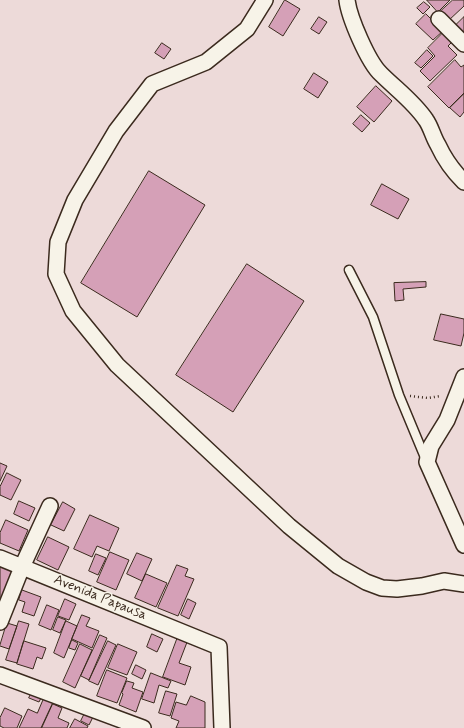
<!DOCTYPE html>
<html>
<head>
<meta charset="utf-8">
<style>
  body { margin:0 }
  canvas { display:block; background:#eddad9 }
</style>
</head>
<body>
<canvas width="464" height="728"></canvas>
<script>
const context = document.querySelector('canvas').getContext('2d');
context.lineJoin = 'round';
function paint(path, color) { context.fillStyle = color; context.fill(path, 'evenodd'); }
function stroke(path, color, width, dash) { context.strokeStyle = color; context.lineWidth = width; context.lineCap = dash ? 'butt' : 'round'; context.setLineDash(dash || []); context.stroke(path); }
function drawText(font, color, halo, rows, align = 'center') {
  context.font = font + ' Mynerve,sans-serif'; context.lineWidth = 3; context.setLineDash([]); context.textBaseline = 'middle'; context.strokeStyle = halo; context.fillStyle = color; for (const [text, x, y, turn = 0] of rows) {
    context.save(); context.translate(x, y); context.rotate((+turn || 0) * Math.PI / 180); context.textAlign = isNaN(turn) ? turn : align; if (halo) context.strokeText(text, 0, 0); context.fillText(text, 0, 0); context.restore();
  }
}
const building = new Path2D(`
  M285,0L300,9L283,36L269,27Z
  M427,0H450L438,12Z
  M453,0H464V6L448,21L440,12Z
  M424,2L430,7L423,14L417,8Z
  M426,14L443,31L433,40L416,24Z
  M319,17L327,22L319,34L311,29Z
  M464,17V38L454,27Z
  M446,30L455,39L448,46L457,55L430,81L420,71L435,56L428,48Z
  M162,43L171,49L164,59L155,53Z
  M427,50L433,56L421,68L415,63Z
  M455,60L461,67L464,65V93L449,108L428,87Z
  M314,73L328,82L318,98L304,89Z
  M376,86L392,101L374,122L357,107Z
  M464,94V112L460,117L450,108Z
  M361,115L370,123L362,132L353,124Z
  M149,171L205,205L137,317L81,283Z
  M382,184L409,199L398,219L371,205Z
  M247,264L304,301L233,412L176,375Z
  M426,282V287L403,289L404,300L395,301L394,283Z
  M441,314L464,319V333L461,346L434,340Z
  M0,463L7,466L0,481Z
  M7,473L21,480L11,500L0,495V487Z
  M19,501L35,508L29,521L14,514Z
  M63,502L75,509L64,531L51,525Z
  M90,515L119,528L109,551L97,546L92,557L74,549Z
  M6,520L28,530L19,551L0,543V533Z
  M48,537L69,547L58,570L37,560Z
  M110,552L129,560L116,590L97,582Z
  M137,553L152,559L142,581L127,574Z
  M96,554L106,558L98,575L89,571Z
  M177,565L188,569L185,576L194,579L178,616L158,608Z
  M1,566L14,571L0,601V568Z
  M146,574L167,583L156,607L135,598Z
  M22,590L41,597L34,616L22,612L25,602L19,600Z
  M65,599L76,604L69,620L58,616Z
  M188,599L196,603L189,619L181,615Z
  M47,605L59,610L51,630L39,625Z
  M82,615L90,618L86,626L99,631L92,648L72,639Z
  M58,617L66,620L60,633L53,630Z
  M19,621L29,624L17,663L6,660Z
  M66,621L77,626L64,658L54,653Z
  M7,623L17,626L9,649L0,646Z
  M152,634L163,639L157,652L147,647Z
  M179,634L189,637L179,663L191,667L185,685L163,677Z
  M100,635L107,638L89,680L81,676Z
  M72,640L78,643L75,650L69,648Z
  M24,641L46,648L42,659L37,657L33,669L17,664Z
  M108,641L116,645L98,685L89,681Z
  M80,644L92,650L75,688L63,682Z
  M118,644L137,652L127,675L108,668Z
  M136,665L146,670L142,679L132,674Z
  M107,670L127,678L117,703L97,696Z
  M151,673L171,681L168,688L159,685L154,703L142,699Z
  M127,681L134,683L132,688L143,692L136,712L119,705L123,694L122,693Z
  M33,690L43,694L39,702L29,698Z
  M166,691L177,694L170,716L159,713Z
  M45,696L54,700L41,728H19L28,709L37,713Z
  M191,696L205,702V728H176L179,721L171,718L176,702L186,705Z
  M53,704L62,708L58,718L69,723L67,728H42Z
  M5,708L22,716L17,728H4L0,726V718Z
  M85,713L93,717L89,725L81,721Z
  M75,719L88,726L87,728H70Z`);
paint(building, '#d5a0b7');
stroke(building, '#3b2a1e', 1);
const service = new Path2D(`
  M349,270L373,317L399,395L426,460`);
const minor = new Path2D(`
  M265,0L247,29L206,62L152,84L116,131L75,200L58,242L56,274L73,311L117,365L289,526L338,566L366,582L382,588L397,589L422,586L444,581L464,584
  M347,0C349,17 368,62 381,74C396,89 414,102 426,120C431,127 433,137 438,145C444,158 453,171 464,182
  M439,19L464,44
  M464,377L447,420L431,446L427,462L464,545
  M0,558L219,647L222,728
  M0,622L22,567L50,506
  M0,675L143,728`);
stroke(service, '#3b2a1e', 11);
stroke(minor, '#3b2a1e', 18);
stroke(new Path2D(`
  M410,396L428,398L441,396`), '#3b2a1e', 2.5, [1, 3]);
stroke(service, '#f7f3e8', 8);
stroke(minor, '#f7f3e8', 15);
drawText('14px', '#3b2a1e', '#f7f3e8', [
  ["Avenida Papausa",100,598,22]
]);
</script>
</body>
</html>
